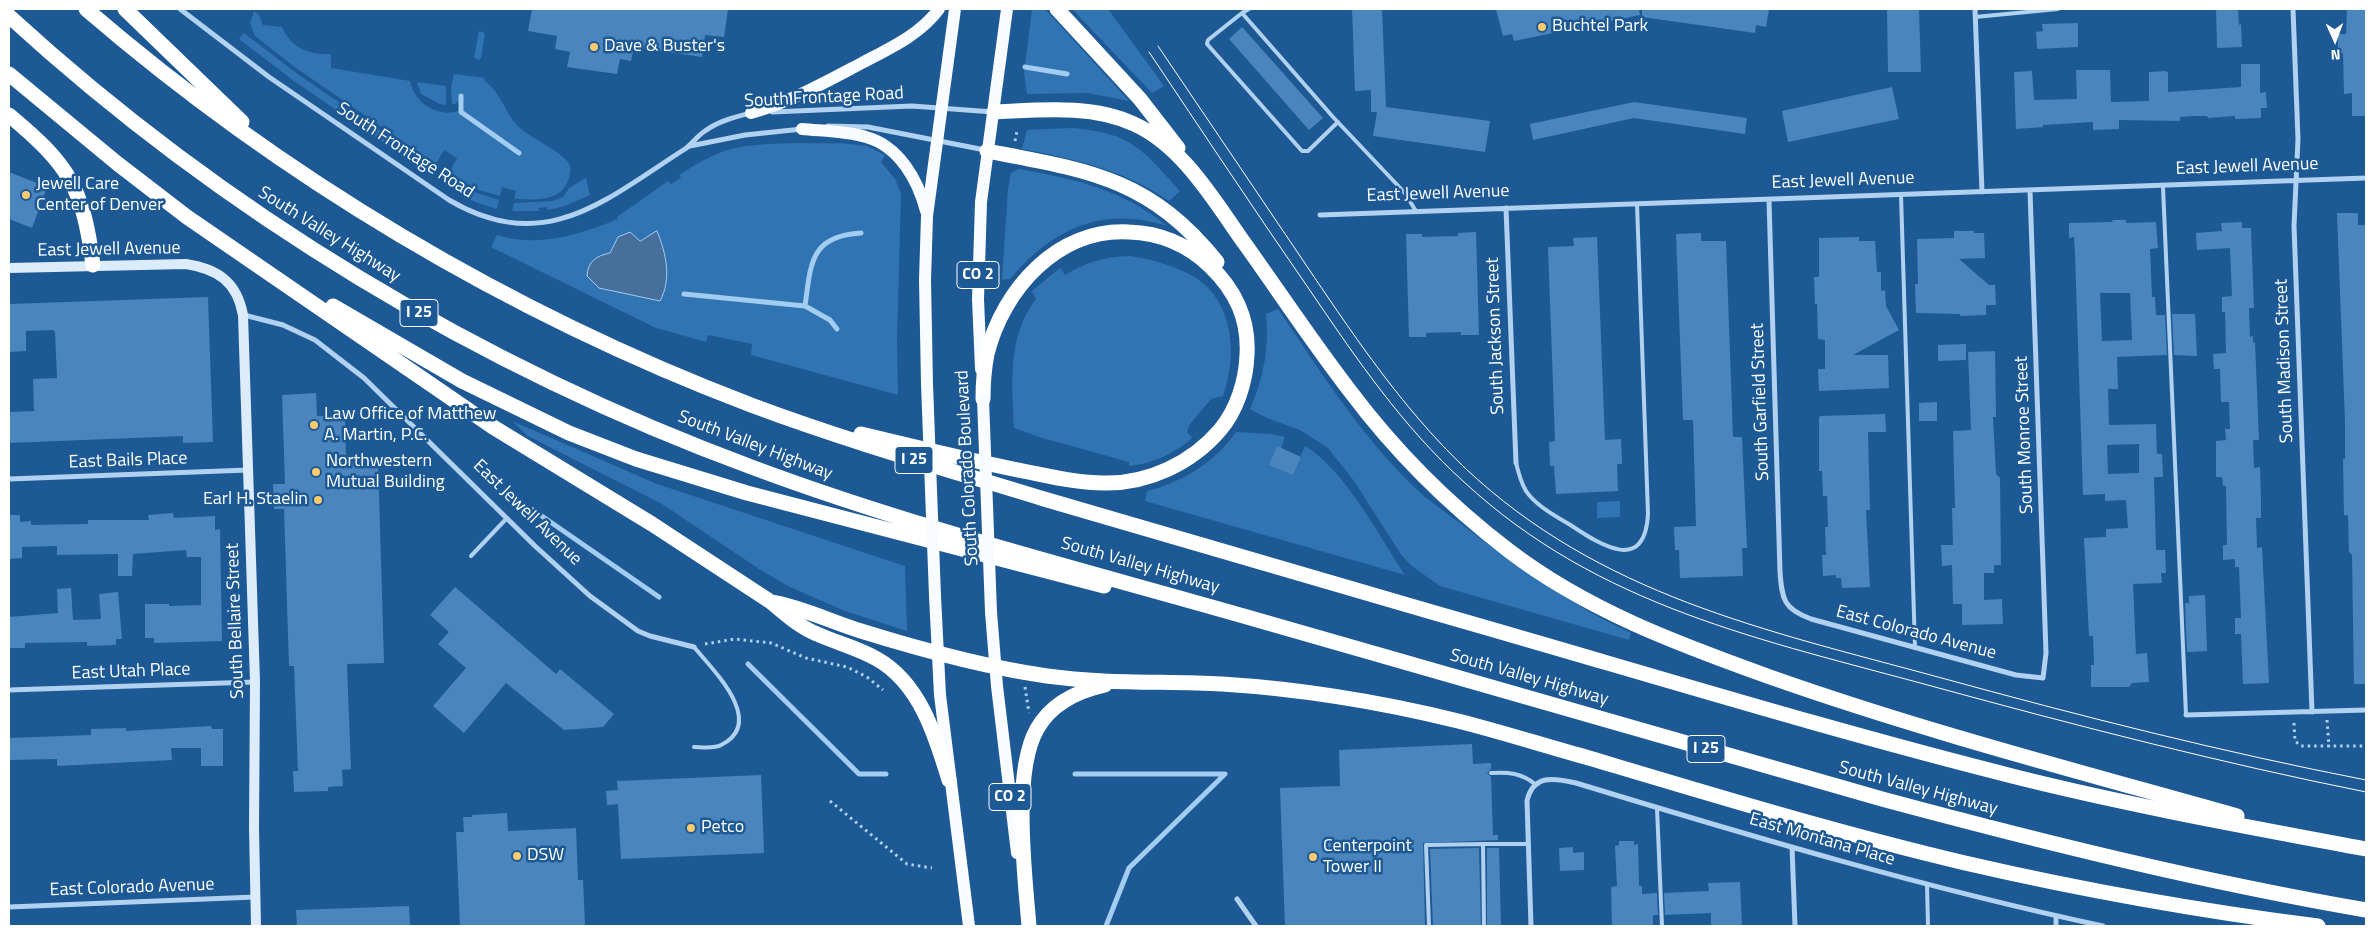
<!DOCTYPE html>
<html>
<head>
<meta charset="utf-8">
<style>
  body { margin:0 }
  #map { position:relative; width:2375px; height:935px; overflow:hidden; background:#1d5995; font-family:"Titillium Web",sans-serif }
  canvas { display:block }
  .frame { position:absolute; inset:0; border:10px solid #fff; pointer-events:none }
  .north { position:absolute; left:2310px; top:15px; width:50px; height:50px; -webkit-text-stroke:4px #1d5995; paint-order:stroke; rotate:178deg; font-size:14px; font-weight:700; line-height:20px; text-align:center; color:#fff }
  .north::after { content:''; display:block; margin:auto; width:18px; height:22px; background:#fff; clip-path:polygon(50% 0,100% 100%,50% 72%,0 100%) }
</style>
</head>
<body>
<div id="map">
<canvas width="2375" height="935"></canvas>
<div class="frame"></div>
<div class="north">N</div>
</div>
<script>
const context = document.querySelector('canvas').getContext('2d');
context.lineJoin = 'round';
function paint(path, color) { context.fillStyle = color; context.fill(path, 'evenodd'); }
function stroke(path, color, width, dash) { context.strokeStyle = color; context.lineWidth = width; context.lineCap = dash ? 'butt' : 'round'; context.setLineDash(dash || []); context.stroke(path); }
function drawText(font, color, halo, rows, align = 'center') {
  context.font = font + ' "Titillium Web",sans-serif'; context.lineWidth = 5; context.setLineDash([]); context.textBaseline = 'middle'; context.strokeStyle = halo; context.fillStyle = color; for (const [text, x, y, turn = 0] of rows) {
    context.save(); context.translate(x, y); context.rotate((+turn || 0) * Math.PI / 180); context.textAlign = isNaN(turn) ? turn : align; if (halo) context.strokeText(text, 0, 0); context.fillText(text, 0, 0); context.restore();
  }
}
paint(new Path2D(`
  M1032,9H1045L1129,101L1088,93L1027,94L1024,73Z
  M1072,9H1108L1164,86L1152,93Z
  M254,11L259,15L263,25L282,27C291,48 309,55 331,54V68L410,81C414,102 437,118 459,111L515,152L518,156L521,154L518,150L464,113L461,105H464L462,97L455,104H452L451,87L454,74L485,78L484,81C500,90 505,114 519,127C534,141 555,147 569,163C572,170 570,176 567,183C559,201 535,200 518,199L514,198L516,191L502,187L500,196L479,190L449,173L457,158L444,150L436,164L296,68L255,36L250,23Z
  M479,31L485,33L481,58L478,60L474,57Z
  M244,33L299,75L434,167L430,174L294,81L239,39Z
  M417,82L446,86V105L440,104L421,94Z
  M1072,128C1132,133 1142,149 1180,191L1169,201C1125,170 1074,159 1022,149L1027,130Z
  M840,143L867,146L885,155L881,162L895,179L901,194L897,339L898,395L751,355L752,344L708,335L706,342L656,328L491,247L497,235C539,248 578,235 618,219L617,217L668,181L671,184L681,178L679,175C694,165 710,156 727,150C758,141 807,144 840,143Z
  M1018,169C1073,178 1124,190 1167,226C1102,205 1052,229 1010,279L1002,280L1008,189L1011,173Z
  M447,176L471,191L499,200L497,209L475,202L443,183Z
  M586,178L590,195C577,201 562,208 547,210V207L538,208L539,211H512L514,203L553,201L563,197L569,188Z
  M1129,256C1150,258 1189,270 1204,284C1235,311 1236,361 1223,396L1211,399L1190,424L1187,432L1192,438C1176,453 1151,464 1129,466V462L1039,437L1014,428C1012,383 1007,337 1036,299L1032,291L1060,268L1065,275C1086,262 1105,257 1129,256Z
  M1278,309C1323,375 1365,443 1425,497C1492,547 1555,598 1631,633L1629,640L1440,586L1413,567L1402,556L1354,481L1328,448L1300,430L1267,418L1250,409C1263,379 1270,347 1266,314Z
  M512,421L657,484L905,566L907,631L845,611L790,587L759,569L662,504L528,436Z
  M1236,432L1271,434L1285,437L1281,448L1293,475L1305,446C1345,470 1379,536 1405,575L1145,501L1147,491C1183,482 1214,463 1236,432Z
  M1620,501V517L1597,518V502Z`), '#3174b3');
const water = new Path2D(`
  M657,231C666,253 672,279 660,301L599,288L587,276C588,261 596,256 610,253L618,237L630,232L640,241Z`);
paint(water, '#46709b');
stroke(water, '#a3ccf1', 1);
stroke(new Path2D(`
  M1025,67L1067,74
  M461,96V112L519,153
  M684,294L805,306L830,320L837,329
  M805,306C811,263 810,236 861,233
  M533,510L659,597
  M748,664L859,774H886
  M1075,774H1225L1129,868L1106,926`), '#a3ccf1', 5);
paint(new Path2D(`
  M532,9H728L724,37L705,35L702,57L634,47L631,61L620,59L617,74L567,67L570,52L555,49L557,36L528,31Z
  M1352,9H1382L1386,107L1490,121L1485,152L1373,136L1377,112H1371V90L1355,91Z
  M1496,9H1639L1640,15L1514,41L1512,34L1503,36Z
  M1642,9H1769L1766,27L1756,25L1755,33L1642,17Z
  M1887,9H1919L1921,72H1888Z
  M2216,9H2238L2239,25L2241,24L2242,47L2217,48Z
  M2347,9H2366V116H2352V93L2344,94L2343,53H2338V34H2346Z
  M2078,23V47L2037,49L2036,32L2043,31L2042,24Z
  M1242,27L1323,118L1309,130L1229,39Z
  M2241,64H2260V93L2266,92L2267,108H2261V118L2235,119V116L2208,118L2207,116H2195L2180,117V121L2119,120V129L2093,130V122L2043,125V127L2016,129L2014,72L2032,71L2034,100L2077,99L2076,70H2110L2111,102L2149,101V72L2166,71L2168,73V92L2241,87Z
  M1892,87L1899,119L1788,142L1782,111Z
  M1634,102L1747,118L1745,134L1634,118L1533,140L1530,124Z
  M9,172L47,187L32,228L9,219Z
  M2337,213H2358V225H2366V684H2354L2352,555L2349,552L2348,515H2344L2343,459H2345V421Z
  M2112,220H2126V223L2156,222L2158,248L2150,249L2152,297H2155L2156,315H2165L2167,355L2117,357L2118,389H2108L2109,425L2156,424L2157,454H2162L2163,477H2154L2156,550H2165L2166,573H2161L2162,583L2133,584L2136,654L2147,653L2149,682L2132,683L2129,687H2091V665H2094L2093,636H2089L2084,538L2106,537V529L2128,528L2126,500L2105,501V494L2083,495L2075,254L2074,237L2069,238V223L2113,222ZM2100,293H2130L2132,340L2102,341ZM2139,444V473L2108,474L2107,445Z
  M2242,222V228H2251L2252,255L2254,308H2249L2250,337L2253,336V343L2255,342L2259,440H2253L2254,468L2260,467L2261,499V518H2256L2257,548L2262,547L2269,683L2243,684L2241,634H2235V618H2241L2239,567H2235V559L2223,560V545H2227L2226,486H2223L2222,477H2216V441L2226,440L2225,429H2230L2229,402H2221L2220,369H2214L2213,354L2226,353L2225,312H2222V297L2232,296L2230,248L2197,250L2196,233L2222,231L2221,223Z
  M1954,231H1974V233H1984L1985,258L1959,259L1989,285H1995L1996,305H1986V315L1960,316V314L1916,313L1915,284H1918L1917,239L1954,238Z
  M1476,232L1479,335H1461V332L1426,333V337H1409L1406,234H1422V237L1458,236V233Z
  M1701,233V241H1726L1733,437H1742L1747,548H1742L1743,576L1680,578L1679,550H1675L1674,527L1696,526L1693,420H1683L1676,234Z
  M1597,237L1605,440L1621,439L1622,464H1617L1618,491L1556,494L1554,466H1550L1549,442L1555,441L1548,247L1574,246L1573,238Z
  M1859,237V241H1875L1877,272H1881V291L1885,290L1886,306L1899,330L1853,355H1888L1889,388L1819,391L1818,369H1825V340L1818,339L1817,304H1815L1814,277H1819V238Z
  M208,297L213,442L183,443V436L9,443V412L34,411L33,379L57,378L55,332L53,330L26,331V351L9,352V304Z
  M2172,314H2195L2197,356L2174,355Z
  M1966,344V360L1938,361V345Z
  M1995,351L1996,417H1993L1996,474L2000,478L2001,565H1994V573H1984V600L2002,599L2003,624L1962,625V604H1953L1952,565L1942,566L1941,545H1953L1952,508H1955L1953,431L1971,430L1968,352Z
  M316,393L317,416L345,415L346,460L378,459L384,663L347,664L351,769L342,770L343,786L328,787V791L294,792L293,771H298L294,666H289L284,509H274L273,484H285L282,395Z
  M1937,402V421H1919V403Z
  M1885,414L1886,432H1868L1870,510H1866L1870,587L1842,588L1841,578H1836V575L1823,576L1822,555H1826L1825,527H1828L1827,496H1823L1822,471H1819V418L1820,416Z
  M1277,446L1301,457L1293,475L1269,465Z
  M173,513L174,518L215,516V530L220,529L222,641L154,643V638H145V604H169V606L201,605V557H187L186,550L133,554L132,576H118V554L57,555V546L22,547V558L9,559V515H20V522L31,521V525L88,524V520H149L148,515Z
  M455,587L556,674L560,669L614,714L603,727L564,730L506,683L464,733L433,706L466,668L438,644L449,632L430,615Z
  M71,588L73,620L101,619L99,594L118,592L122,639H116V645L87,646V642L25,643V648H9V617L58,613L57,589Z
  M2205,595L2207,651L2187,652L2185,603H2189V596Z
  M211,726L212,729H223V766H201V748H171L172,760L57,766V759L9,760V738L91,735V729L126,728V731Z
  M1472,744L1473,764L1491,763V769L1487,773L1491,777L1493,835H1498V840L1423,843L1425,926H1285L1280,788L1340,786L1339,750Z
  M761,775L764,853L621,859L618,804L607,805L606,791L618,790L617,781Z
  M507,813L508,831L576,828L578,880H583L585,925L460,926L456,832H464L463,817H472V815Z
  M1619,841H1634V845L1638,844L1639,886H1642V894L1657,893L1658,915H1653V926H1612L1611,887L1617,886L1615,846L1619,845Z
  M1573,847V853L1584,852V870L1560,871L1559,848Z
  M1479,848L1481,926H1433L1430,849Z
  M1487,848H1499L1501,926H1487Z
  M1740,882L1742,926H1711V913L1665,915L1664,893L1709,891L1708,883Z
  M409,906L410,926H297L296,910Z`), '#4a85be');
stroke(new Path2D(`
  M1015,141L1017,131
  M705,644L735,639L771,643L806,658L847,667L867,677L883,690
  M1025,687L1029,713
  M2327,720L2329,747
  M2294,723L2295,741L2301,746H2366
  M830,801L907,864L932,868`), '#b0d1ef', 3, [2.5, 4]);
stroke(new Path2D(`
  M1249,9L1242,13L1333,117L1404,192L1416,211
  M1242,13L1208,40L1207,44L1302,151H1308L1338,122
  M1975,17L2058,9
  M2163,187L2186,715
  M1901,195L1915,648
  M1516,463C1519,473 1521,486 1529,495C1540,508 1557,517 1572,526C1602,546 1645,573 1648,514L1637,204
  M471,556L507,518
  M694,747C701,747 714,749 721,745C767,722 713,670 694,647
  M1491,773C1509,772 1521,773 1535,784
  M1657,808L1662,926
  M1483,844H1528
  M1927,884L1928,926
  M1429,926L1426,845L1483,844L1484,925`), '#b0d1ef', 4);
stroke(new Path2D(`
  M180,9L269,77L449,200C546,257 606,199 685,149C692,144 697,136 705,131C718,121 735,117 751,113
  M1975,9L1982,192
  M2293,9L2298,139L2294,226L2312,712
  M772,112L912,106L993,112
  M828,126L868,127L985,150
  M690,146L745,135L802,129
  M1769,200L1780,572C1782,600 1784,609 1811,619L2016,675L2043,678L2046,653L2030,191
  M1506,208L1516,463
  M1320,215L2366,178
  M244,315L283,325L315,340L364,378L535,546L590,596L638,631L650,636L694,647
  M9,479L248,470
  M9,690L255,682
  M2186,715L2366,710
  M1792,847L1795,926
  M1237,899L1256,926
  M9,907L255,897
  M2056,916V926
  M1531,926L1527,801C1533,774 1554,778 1576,783C1750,836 1925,888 2103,926`), '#b0d1ef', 5);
stroke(new Path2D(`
  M9,268L186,264C218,269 237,282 243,315L255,682L254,828L256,926`), '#ddecfb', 10);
stroke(new Path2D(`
  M751,113C790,102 824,83 860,64C888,49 920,35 939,9
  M802,129C822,131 846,131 866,137C899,146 918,180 926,211
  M981,369L978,299L981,202L1007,9
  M927,384L925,280L927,216L955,9
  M935,596L940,695L969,926
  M991,612L997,686L1017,853`), '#f8fbff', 12);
stroke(new Path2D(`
  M86,9C281,177 509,313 751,405C847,441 946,469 1044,499C1174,537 1304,575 1435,613C1628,668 1821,728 2016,777C2132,806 2249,827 2366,849
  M125,9L242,122
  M1057,9L1140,99L1178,148
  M9,16C224,213 480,367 754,468C915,528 1083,570 1247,617C1459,677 1670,739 1882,799C2042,842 2203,882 2366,910
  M9,74L118,164L187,217L493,427L652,524L771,602C785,614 800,627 817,634C837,643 858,648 877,659C920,683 936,737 949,780
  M994,112C1039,110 1092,104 1134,124C1183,146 1215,202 1245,244C1280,293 1313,343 1350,391C1395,451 1448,504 1508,550C1586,610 1678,644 1770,677C1923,731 2081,772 2237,816
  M9,115C69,165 83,187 93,265
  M987,151C1087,170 1150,178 1217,262
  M333,306L462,381L569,433L636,459L747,493L1104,586
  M861,434C916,447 972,461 1028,472C1053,477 1079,483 1104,483C1148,484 1192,463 1220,430C1237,410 1246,381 1247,355C1249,319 1236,291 1210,266C1188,245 1160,233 1129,232C1058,228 1003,289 987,354C984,369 983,384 983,399
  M771,602C802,607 831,622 861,631C922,650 984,667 1047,676C1105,684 1164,681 1222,684C1302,689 1381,702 1458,721C1502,732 1545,746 1589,758C1713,795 1838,833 1965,863C2082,890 2199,911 2318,926
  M1029,926C1025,876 1012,773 1037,729C1051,704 1078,691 1105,685`), '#fff', 15);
stroke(new Path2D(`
  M1158,46C1205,116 1253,186 1300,256C1350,330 1400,406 1465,468C1600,595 1765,630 1938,677C2080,716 2222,752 2366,780
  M1149,52C1202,131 1255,211 1309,289C1356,358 1402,426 1464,482C1599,607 1763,640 1935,687C2078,726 2221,763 2366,792`), '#fff', 1);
stroke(new Path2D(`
  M927,384L935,596
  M983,399L991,612`), '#f8fbff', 12);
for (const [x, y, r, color] of [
  [1542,27,5,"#fecc6f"],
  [594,47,5,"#fecc6f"],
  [26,195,5,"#fecc6f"],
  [314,425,5,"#fecc6f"],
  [316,472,5,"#fecc6f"],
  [318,500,5,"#fecc6f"],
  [691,828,5,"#fecc6f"],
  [517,856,5,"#fecc6f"],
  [1313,857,5,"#fecc6f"]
]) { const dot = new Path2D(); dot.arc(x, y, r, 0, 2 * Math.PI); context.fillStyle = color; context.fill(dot); stroke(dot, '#1d5995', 2); }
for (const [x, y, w] of [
  [978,275,42],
  [419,313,38],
  [914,460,38],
  [1706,749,38],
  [1010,797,42]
]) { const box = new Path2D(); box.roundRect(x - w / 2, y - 13.5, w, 27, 4); context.fillStyle = '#1d5995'; context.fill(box); stroke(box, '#fff', 1); }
drawText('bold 16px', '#fff', null, [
  ["CO 2",978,275],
  ["I 25",419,313],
  ["I 25",914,460],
  ["I 25",1706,749],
  ["CO 2",1010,797]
]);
drawText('18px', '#fff', '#1d5995', [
  ["Buchtel Park",1552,27],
  ["Dave & Buster's",604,47],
  ["Jewell Care",36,185],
  ["Center of Denver",36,206],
  ["Law Office of Matthew",324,415],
  ["A. Martin, P.C.",324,436],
  ["Northwestern",326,462],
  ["Mutual Building",326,483],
  ["Earl H. Staelin",308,500,"right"],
  ["Petco",701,828],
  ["Centerpoint",1323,847],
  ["Tower II",1323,868],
  ["DSW",527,856]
], 'left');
drawText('18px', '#fff', '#1d5995', [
  ["South Frontage Road",824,98,-3],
  ["South Frontage Road",405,151,33],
  ["East Jewell Avenue",2247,167,-2],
  ["East Jewell Avenue",1843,181,-2],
  ["East Jewell Avenue",1438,194,-2],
  ["South Valley Highway",329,235,32],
  ["East Jewell Avenue",109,250,-1],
  ["South Jackson Street",1496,336,-92],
  ["South Madison Street",2285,361,-92],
  ["South Garfield Street",1761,402,-92],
  ["South Monroe Street",2025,435,-92],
  ["South Valley Highway",755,446,21],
  ["East Bails Place",128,461,-2],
  ["South Colorado Boulevard",968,468,-93],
  ["East Jewell Avenue",527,513,44],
  ["South Valley Highway",1140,566,16],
  ["South Bellaire Street",236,621,-92],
  ["East Colorado Avenue",1916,633,15],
  ["East Utah Place",131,672,-2],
  ["South Valley Highway",1529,678,16],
  ["South Valley Highway",1918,789,15],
  ["East Montana Place",1822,840,16],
  ["East Colorado Avenue",132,888,-2]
]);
</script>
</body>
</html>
